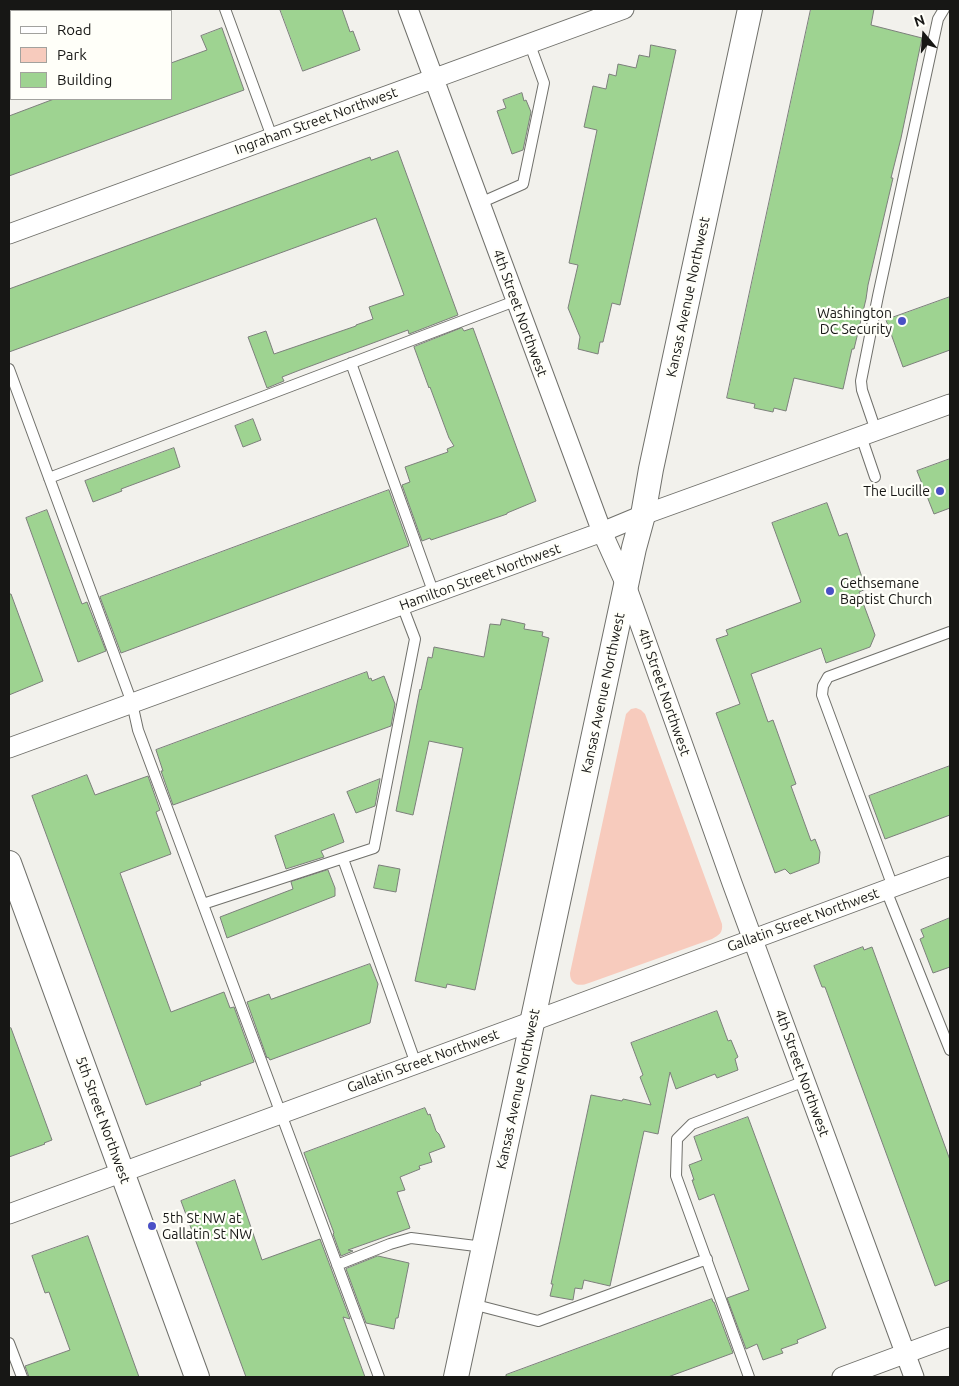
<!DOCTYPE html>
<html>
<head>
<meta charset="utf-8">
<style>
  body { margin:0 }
  #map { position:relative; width:959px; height:1386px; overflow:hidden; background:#f2f1ec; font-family:Ubuntu,sans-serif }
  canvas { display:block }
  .frame { position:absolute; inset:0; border:10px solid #171715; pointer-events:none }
  .legend { position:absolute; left:10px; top:10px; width:162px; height:90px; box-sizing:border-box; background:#fffff9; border:1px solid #a2a29e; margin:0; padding:6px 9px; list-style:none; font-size:15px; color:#171715 }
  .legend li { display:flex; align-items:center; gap:10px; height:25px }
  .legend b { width:25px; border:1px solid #a2a29e }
  .north { position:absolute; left:899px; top:10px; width:50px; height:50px; -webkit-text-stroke:4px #fffff9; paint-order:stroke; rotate:342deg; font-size:14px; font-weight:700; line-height:20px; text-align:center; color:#171715 }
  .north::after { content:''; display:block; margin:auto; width:18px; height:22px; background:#171715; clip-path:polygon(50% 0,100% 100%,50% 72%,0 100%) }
</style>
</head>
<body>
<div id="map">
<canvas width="959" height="1386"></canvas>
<div class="frame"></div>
<ul class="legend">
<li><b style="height:6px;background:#fff"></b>Road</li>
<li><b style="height:14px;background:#f7cbbd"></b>Park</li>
<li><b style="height:14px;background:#9ed391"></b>Building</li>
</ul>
<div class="north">N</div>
</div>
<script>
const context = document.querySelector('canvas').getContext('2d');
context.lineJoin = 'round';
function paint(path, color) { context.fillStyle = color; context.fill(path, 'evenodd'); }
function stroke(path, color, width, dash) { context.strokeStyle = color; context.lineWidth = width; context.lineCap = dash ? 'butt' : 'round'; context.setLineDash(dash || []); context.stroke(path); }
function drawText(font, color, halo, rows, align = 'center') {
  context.font = font + ' Ubuntu,sans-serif'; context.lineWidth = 4.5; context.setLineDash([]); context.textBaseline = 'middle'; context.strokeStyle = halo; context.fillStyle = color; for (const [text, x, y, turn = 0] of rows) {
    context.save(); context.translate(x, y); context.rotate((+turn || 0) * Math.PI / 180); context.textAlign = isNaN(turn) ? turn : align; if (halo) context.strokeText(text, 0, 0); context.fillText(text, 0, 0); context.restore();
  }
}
paint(new Path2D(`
  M636,708L641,710L645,714L722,924C723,933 719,935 712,939L589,983C579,987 570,985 570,973L626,714L631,709Z`), '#f7cbbd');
const building = new Path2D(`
  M280,9H342L350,32L353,31L360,50L303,71Z
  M811,9H874L871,25L922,38L901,138L891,178H893L868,285L866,299L854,349H852L843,389L794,378L786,411L774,408L773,412L754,408L755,404L727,398Z
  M222,28L244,90L9,176V116L54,99H171V63L207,50L201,36Z
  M651,45L676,50L620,305L612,303L603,342H600L598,354L578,349L580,337L568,308L578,265L569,263L597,130L584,127L593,86L606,89L609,74L616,76L618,64L636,68L639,55L649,57Z
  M522,93L524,101L526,100L531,112L523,150L512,154L497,111L506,108L503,100Z
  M398,151L458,315L409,334L408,330L300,370L282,377L284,381L267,388L248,337L266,331L274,354L356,326V325L373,319L369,307L404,295L376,218L9,352V289L370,157L371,160Z
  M950,297V350L903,367L886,320Z
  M462,328L464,331L473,328L536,501L507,513V514L431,540L430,538L422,541L402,485L410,482L405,467L448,452L447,449L454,446L449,438L430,387L429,388L414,347Z
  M253,419L261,440L243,447L235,426Z
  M174,448L180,467L121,489L122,491L93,502L85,481Z
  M950,459V508L934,514L917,471Z
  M389,490L409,546L121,653L100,597Z
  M827,503L839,536L847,533L866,589L859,592L875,635L870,647L826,663L821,648L751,674L768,722L773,720L796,784L791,786L811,841L815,839L820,852L819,863L790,874L785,869L775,873L716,713L740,704L716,639L728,635L726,630L801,602L772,523Z
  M47,510L82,604L87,602L106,651L78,662L26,518Z
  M9,594H11L43,681L9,695Z
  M502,619L525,624L524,629L543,632L542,636L549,638L475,990L447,984L446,988L415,981L463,748L429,741L413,815L396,811L420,689L421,690L428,657L432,658L434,647L484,657L490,624L500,625Z
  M367,672L369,679L371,678L372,681L384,676L395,704L391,726L173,805L161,771H163L156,750Z
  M950,766V815L885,839L869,796Z
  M87,775L95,795L148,776L160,810L156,812L171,854L120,873L171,1012L224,992L230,1008L234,1007L254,1062L200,1082L201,1085L146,1105L32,796Z
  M380,779L375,806L356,813L347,792Z
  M334,814L344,842L321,851L324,857L286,869L275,836Z
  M379,865L400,869L396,892L374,888Z
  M328,870L335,888V896L227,938L220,917L293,889L291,882Z
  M950,918V967L933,973L920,939L924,937L921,930Z
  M863,947L864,950L872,947L950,1160V1280L935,1286L825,987H822L814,966Z
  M370,964L378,984L370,1023L270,1060L268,1057L267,1058L247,1002L269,994L271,999Z
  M717,1011L728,1041L731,1040L738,1057L735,1059L738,1070L717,1078L715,1074L676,1089L670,1072L658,1134L644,1131L610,1286L584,1280L582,1289L575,1288L573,1300L550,1296L553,1284H551L591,1095L622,1101L623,1099L651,1105L640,1077L643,1075L631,1043Z
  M11,1028L52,1140L44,1143L45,1144L9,1157V1029Z
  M425,1108L428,1115L430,1114L436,1131L439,1134L445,1147L429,1153L432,1162L419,1166L420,1169L400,1177L405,1190L397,1192L410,1228L348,1250L353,1251L341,1256L333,1234L334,1233L304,1153Z
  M748,1117L826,1328L797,1340L798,1343L781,1349L783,1353L763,1360L757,1344L746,1349L727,1298L749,1290L714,1194L699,1200L692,1180H694L689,1165L702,1160L694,1137Z
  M235,1180L262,1260L320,1239L350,1319L343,1317L365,1377H246L181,1201Z
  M88,1236L139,1377H29L25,1366L70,1350L49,1292L45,1293L32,1256Z
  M378,1256L409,1263L398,1318H396L394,1329L366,1323L346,1269Z
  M712,1299L713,1302H714L733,1353L668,1377H506V1375Z`);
paint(building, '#9ed391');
stroke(building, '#7c7f7b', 1);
const service = new Path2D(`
  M225,9L272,137
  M480,203L523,184L544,83L529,42
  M351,363L434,594
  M9,369L132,703L138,730L379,1377
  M876,431L862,390L861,381L878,296L938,19L944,9
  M861,436L875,477
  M49,478L515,301
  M343,859L416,1064
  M893,887L822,695L823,686L828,677L950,632
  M886,890L950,1050
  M203,904L374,848L415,639L402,605
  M337,1265L390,1244L411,1238L484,1247
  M472,1304L538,1321L707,1259
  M9,1343L22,1377
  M749,1377L676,1176L677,1139L692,1124L805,1081`);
const minor = new Path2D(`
  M408,9L602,532L626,585L732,883L914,1377
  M9,234L624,9
  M9,748L602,532L643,515L950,404
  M9,1214L533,1021L950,866
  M842,1377L950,1337`);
const tertiary = new Path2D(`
  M9,863L197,1377
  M456,1377L634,548L643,515L651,469L750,9`);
stroke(service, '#70706b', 12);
stroke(minor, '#70706b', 21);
stroke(tertiary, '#70706b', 26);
stroke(service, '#fff', 10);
stroke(minor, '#fff', 19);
stroke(tertiary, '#fff', 24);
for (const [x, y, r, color] of [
  [902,321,5,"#4a50c6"],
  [940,491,5,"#4a50c6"],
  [830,591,5,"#4a50c6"],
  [152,1226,5,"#4a50c6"]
]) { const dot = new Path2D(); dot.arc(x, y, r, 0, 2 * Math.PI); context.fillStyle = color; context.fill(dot); stroke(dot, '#fffff9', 2); }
drawText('14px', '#171715', '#fffff9', [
  ["Ingraham Street Northwest",316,121,-20],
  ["Kansas Avenue Northwest",688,297,-78],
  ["4th Street Northwest",520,313,70],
  ["Hamilton Street Northwest",480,577,-20],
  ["4th Street Northwest",664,692,71],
  ["Kansas Avenue Northwest",603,693,-78],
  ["Gallatin Street Northwest",803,920,-20],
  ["Gallatin Street Northwest",423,1061,-20],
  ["4th Street Northwest",802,1073,70],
  ["Kansas Avenue Northwest",518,1089,-78],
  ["5th Street Northwest",103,1120,70]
]);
drawText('14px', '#171715', '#fffff9', [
  ["Washington",892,313],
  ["DC Security",892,329],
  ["The Lucille",930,491],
  ["Gethsemane",840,583,"left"],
  ["Baptist Church",840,599,"left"],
  ["5th St NW at",162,1218,"left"],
  ["Gallatin St NW",162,1234,"left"]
], 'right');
</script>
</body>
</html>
